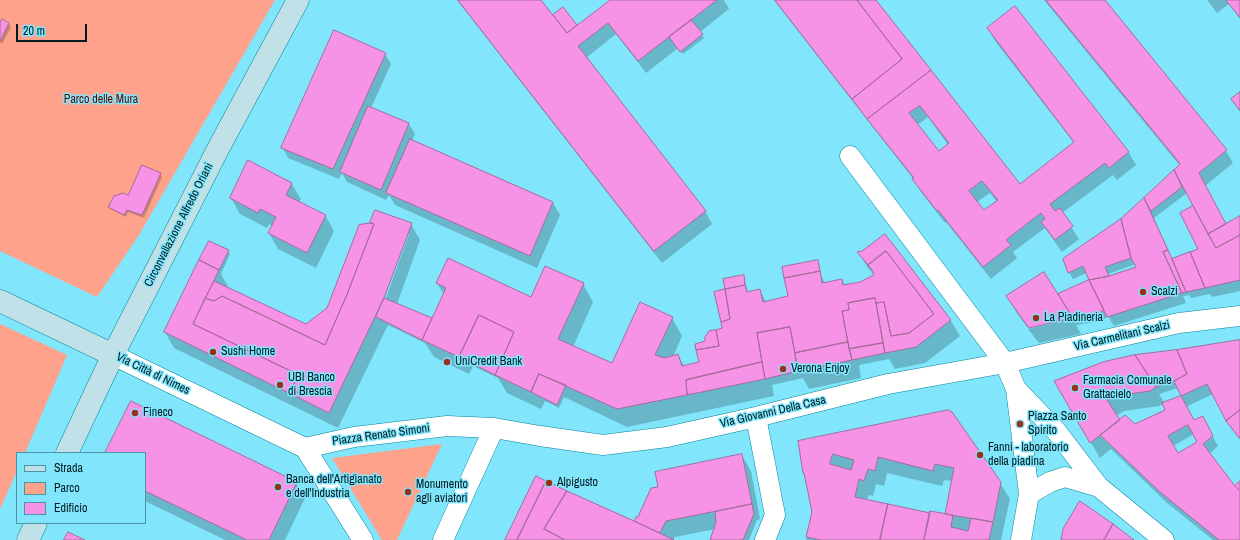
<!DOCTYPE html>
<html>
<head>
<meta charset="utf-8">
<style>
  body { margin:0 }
  #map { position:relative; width:1240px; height:540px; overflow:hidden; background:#81e5fb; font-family:"Archivo Narrow",sans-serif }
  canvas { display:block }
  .legend { position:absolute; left:16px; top:452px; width:130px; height:72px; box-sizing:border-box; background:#81e5fb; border:1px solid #4d94a4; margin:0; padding:5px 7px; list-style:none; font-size:12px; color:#001b21 }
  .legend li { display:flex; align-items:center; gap:8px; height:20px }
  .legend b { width:20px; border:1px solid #4d94a4 }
  .scale { position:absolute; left:16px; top:24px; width:71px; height:18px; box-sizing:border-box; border:2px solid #001b21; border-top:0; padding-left:5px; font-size:12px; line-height:14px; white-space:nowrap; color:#001b21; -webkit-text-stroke:3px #81e5fb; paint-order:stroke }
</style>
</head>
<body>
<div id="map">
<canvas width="1240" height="540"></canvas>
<ul class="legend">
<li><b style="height:5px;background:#c1e1e8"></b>Strada</li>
<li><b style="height:11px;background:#fea28c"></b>Parco</li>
<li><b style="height:11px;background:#f793e6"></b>Edificio</li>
</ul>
<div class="scale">20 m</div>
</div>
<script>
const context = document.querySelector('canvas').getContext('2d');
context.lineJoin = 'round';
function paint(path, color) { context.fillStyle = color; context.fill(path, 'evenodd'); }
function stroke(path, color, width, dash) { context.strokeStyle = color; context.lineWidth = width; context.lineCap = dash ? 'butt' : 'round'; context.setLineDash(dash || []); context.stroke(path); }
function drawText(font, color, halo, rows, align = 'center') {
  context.font = font + ' "Archivo Narrow",sans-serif'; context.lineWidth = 3; context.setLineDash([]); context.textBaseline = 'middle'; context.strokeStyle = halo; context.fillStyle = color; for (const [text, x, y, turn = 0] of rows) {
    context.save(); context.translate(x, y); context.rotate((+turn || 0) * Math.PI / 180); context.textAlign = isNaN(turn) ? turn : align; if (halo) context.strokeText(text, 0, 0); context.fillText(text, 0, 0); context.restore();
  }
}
paint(new Path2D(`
  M0,0H275L139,235L97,297L0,251Z
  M0,324L67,355L25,453H17V471L0,509Z
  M442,444L397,540H382L332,458Z`), '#fea28c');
paint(new Path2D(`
  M457,0H540L555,20L556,19L554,15L563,8L577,26L611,0H724L729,9L700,32L704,38L683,54L678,48L646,73L616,34L586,58L705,211L712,224L662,263Z
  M774,0H875L1020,186L1074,143L995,41L988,29L1014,8L1129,153L1136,165L1117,180L1113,175L1062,213L1079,239L1062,252L1045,228L1013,252L1017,258L991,279L946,222L945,223L921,192L914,180ZM928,117L948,145L939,153L917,125ZM990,193L997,202L984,212L977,202Z
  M1044,0H1103L1226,151L1233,163L1205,186L1226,225L1240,217V291L1212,297L1210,294L1191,298L1189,295L1183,296L1186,303L1114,326L1108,316L1102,321L1076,325L1081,334L1039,343L1028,329L1073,319V317L1027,327L1016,312L1007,296L1071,317L1072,316L1091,285L1087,273L1073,279L1069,272L1147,202L1146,198L1180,166ZM1187,193L1200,217L1199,249L1172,259L1154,218ZM1136,264L1137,267L1109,277L1108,274Z
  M1207,0H1240V19L1229,4L1217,13Z
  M3,20L9,24L11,27L2,44L0,42V25Z
  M385,54L391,64L371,108L409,124L415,134L412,141L553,203L560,215L537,268L395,205L389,195L386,200L347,182L342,173L339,179L288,158L283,148Z
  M160,174L162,177L144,218L128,212L126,217L112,210L110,207L128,197Z
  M291,183L301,199L299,202L325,215L334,231L316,268L278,249L269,233L272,226L269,224L267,228L240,214L231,198Z
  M411,224L420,240L397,304L433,320L444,295L437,283L532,298L583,284L593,302L573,347L613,365L672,318L682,336L673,357L678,355L684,366L700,362L706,342L723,329L726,290L743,277L745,280L747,289L749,293L760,290L766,302L789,297L817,261L819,264L821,275L825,283L842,280L845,285L860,283L875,276L868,268L859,253L885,235L951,321L960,336L925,363L895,369L889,359L859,365L861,378L809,389L803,378L772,385L774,396L627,427L564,397L559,408L545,401L541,409L507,393L498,378L473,366L469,374L434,357L425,343L388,325L338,428L174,348L165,332L228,251L230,254L221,274L228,287L227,288L306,325L328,309ZM407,234H409L384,303H382Z
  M1240,342V439L1233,430H1232L1213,394L1186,407L1194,422L1202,418L1218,446L1209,454L1235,487L1240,482V540H1213L1166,502L1111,449L1100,458L1055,381ZM1178,388L1182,397L1165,404L1159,394ZM1163,404L1167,410L1135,426L1120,421L1116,416L1124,411L1159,406ZM1194,434L1199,443L1178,454L1173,446Z
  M131,403L296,483L305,498L285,540H225L145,501V453H106Z
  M948,411L1000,483L1010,499L1001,540H806L813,512L806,478L803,473L799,442ZM887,473L942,486L944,480L952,481L946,515L930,514L867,500L868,495L873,496L876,484L884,486Z
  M742,455L751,471L760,519L757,520L749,540H711L715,529L675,537L673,540H506L537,478L635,522L659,487Z`), '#0003');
const building = new Path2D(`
  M458,0H541L567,33L610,0H717L638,61L608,23L578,46L706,211L654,251Z
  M775,0H857L902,59L852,99Z
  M857,0H876L931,70L867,119L852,99L902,59Z
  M1046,0H1105L1227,150L1199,173L1226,224L1208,234L1174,170L1180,164Z
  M1226,0H1240V17Z
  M1015,6L1129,152L1109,168L1105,163L1050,204L1055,211L1060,208L1073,226L1055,240L1041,222L1045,219L1041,213L1006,240L1011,245L983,267L938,210L937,211L912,179L914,178L867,119L931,70L1020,184L1074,142L987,28ZM920,106L949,143L939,151L909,113ZM982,181L998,200L984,210L969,191Z
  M563,7L577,25L567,33L553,15Z
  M2,19L9,23L0,41V23Z
  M691,20L703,34L680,52L669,37Z
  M334,30L386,53L333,169L281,148Z
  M1240,92V111L1231,99Z
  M368,106L409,123L381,190L340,172Z
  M410,139L553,202L530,256L386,193Z
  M248,160L292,183L286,195L326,215L307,253L268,233L276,217L260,209L258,213L230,198Z
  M142,165L161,173L142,215L127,210L124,215L108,207L114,196L123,193L128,195Z
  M1174,170L1182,187L1151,211L1144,198Z
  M1144,198L1168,250L1163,252L1182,293L1107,317L1089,280L1109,276L1136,267L1131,258L1121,219Z
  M1193,206L1216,248L1240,235V280L1205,288L1190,252L1198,249L1180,213Z
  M375,210L412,223L384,298L329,413L299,398L301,394L291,389L299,375L193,324L205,298L214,301L222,296L325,345L346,297L374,224L370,223Z
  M1240,216V235L1216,248L1208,234Z
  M1121,219L1131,258L1105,267L1109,276L1089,280L1083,266L1068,273L1063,259Z
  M370,223L374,224L346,297L325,345L222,296L214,301L205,298L214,281L306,324L327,308L359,225Z
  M885,234L951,320L916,347L885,353L876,303L884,302L891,336L909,333L934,314L886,251L868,265L857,252L862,251Z
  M209,241L229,250L219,270L199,260Z
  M1168,250L1172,259L1186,292L1182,293L1163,252Z
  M886,251L934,314L909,333L891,336L884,302L876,303L875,298L848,303L849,310L842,311L848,342L795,353L790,327L757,333L762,362L686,380L687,395L617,409L539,374L531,392L495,375L514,332L479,315L459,357L422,340L446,288L436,283L448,258L531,297L545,266L584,283L558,339L612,363L640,302L673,317L655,355L665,358L678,354L682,366L699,362L696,350L719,346L716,330L722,328L721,322L730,319L725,289L745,285L747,292L760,289L763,302L788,296L784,278L820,271L822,283L842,279L843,285L860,282L874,275L872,270L868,265Z
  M1190,252L1205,288L1186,292L1172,259Z
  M199,260L219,270L193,324L299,375L291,389L301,394L299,398L164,332Z
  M818,260L820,271L784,278L782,267Z
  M1044,272L1073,318L1029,328L1006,296Z
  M744,275L745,285L725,289L723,279Z
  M1089,280L1104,310L1098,314L1073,318L1058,294Z
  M725,289L730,319L721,322L714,292Z
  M384,298L432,318L422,340L376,317Z
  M875,298L883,343L849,349L842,311L849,310L848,303Z
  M479,315L514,332L495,375L459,357Z
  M790,327L798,371L765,379L757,333Z
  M716,330L719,346L696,350L695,344L705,341V337L709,331Z
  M1240,340V410L1226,421L1207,384L1181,396L1174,381L1187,374L1177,350Z
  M848,342L852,360L798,371L795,353Z
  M883,343L885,353L852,360L849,349Z
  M1177,350L1187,374L1174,381L1156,387L1135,355Z
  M1135,355L1156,387L1150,391L1114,396L1107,400L1120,420L1090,443L1054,381L1103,362Z
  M762,362L765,379L687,395L686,380Z
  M539,374L566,385L557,405L531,392Z
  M1181,396L1194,420L1203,416L1213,436L1203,444L1235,486L1240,491V540H1219L1160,492L1100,435L1125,415L1135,424L1165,410L1162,403ZM1188,425L1197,442L1178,453L1168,436Z
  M131,401L297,482L269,540H247L145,491V453H105Z
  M948,410L952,412L1001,482L993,522L945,514L954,468L935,464L933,471L878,457L875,471L868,469L864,481L859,479L855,497L888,504L880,540H821L806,537L812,512L804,473H803L798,441ZM833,454L854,460L851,470L830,464Z
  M1240,410V439L1226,421Z
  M742,454L752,504L666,521L660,533L634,521L636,517H638L651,488L658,487L655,472Z
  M536,476L546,481L517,540H505Z
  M546,481L567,491L544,529L563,539L562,540H517Z
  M1240,481V491L1235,486Z
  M567,491L634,521L674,540H565L544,529Z
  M1080,501L1113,524L1104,540H1061L1063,529Z
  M752,504L754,514L743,540H710L716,522L715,512Z
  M888,504L930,513L924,540H880Z
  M930,511L953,515L951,527L968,531L971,518L993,522L989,540H924Z
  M1113,524L1134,540H1104Z
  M68,532L85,540H64Z`);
paint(building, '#f793e6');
stroke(building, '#a66b9b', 1);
const street = new Path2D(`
  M850,156L1005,363L1016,389L1029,494L1021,540
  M113,355L305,448
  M1016,389L1057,432L1099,487L1164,540
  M756,417L775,515L765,540
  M305,448L354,437L447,426L494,428L540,436L603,445L667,437L756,417L888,384L1005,363L1179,323L1240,316
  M305,448L363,540
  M1029,494L1050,482L1065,477L1099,487
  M443,540L494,428`);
const secondary = new Path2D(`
  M0,301L113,355
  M67,453L113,355L218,149L298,0
  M28,540L36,523`);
stroke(street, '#06869a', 21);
stroke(secondary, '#06869a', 23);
stroke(street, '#fff', 20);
stroke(secondary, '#c1e1e8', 22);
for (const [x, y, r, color] of [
  [1143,292,4,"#99301a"],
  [1036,318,4,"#99301a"],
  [213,352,4,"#99301a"],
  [447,362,4,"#99301a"],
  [783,369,4,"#99301a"],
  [280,385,4,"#99301a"],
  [1075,388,4,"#99301a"],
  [135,413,4,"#99301a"],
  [1020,424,4,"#99301a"],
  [980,455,4,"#99301a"],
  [549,483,4,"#99301a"],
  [278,487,4,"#99301a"],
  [408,492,4,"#99301a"]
]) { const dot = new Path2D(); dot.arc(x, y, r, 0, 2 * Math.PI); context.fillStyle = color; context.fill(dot); stroke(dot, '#81e5fb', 1.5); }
drawText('12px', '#590b00', '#81e5fb', [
  ["Parco delle Mura",101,100]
]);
drawText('12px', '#001b21', '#81e5fb', [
  ["Circonvallazione Alfredo Oriani",179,225,-63],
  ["Via Carmelitani Scalzi",1122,336,-13],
  ["Via Città di Nimes",153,374,26],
  ["Via Giovanni Della Casa",773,412,-13],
  ["Piazza Renato Simoni",381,435,-8]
]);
drawText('12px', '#001b21', '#81e5fb', [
  ["Scalzi",1151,292],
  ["La Piadineria",1044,318],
  ["Sushi Home",221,352],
  ["UniCredit Bank",455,362],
  ["Verona Enjoy",791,369],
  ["UBI Banco",288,378],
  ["di Brescia",288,392],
  ["Farmacia Comunale",1083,381],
  ["Grattacielo",1083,395],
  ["Fineco",143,413],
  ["Piazza Santo",1028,417],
  ["Spirito",1028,431],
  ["Fanni - laboratorio",988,448],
  ["della piadina",988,462],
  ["Banca dell'Artigianato",286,480],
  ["e dell'Industria",286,494],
  ["Alpigusto",557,483],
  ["Monumento",416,485],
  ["agli aviatori",416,499]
], 'left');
</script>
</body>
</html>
